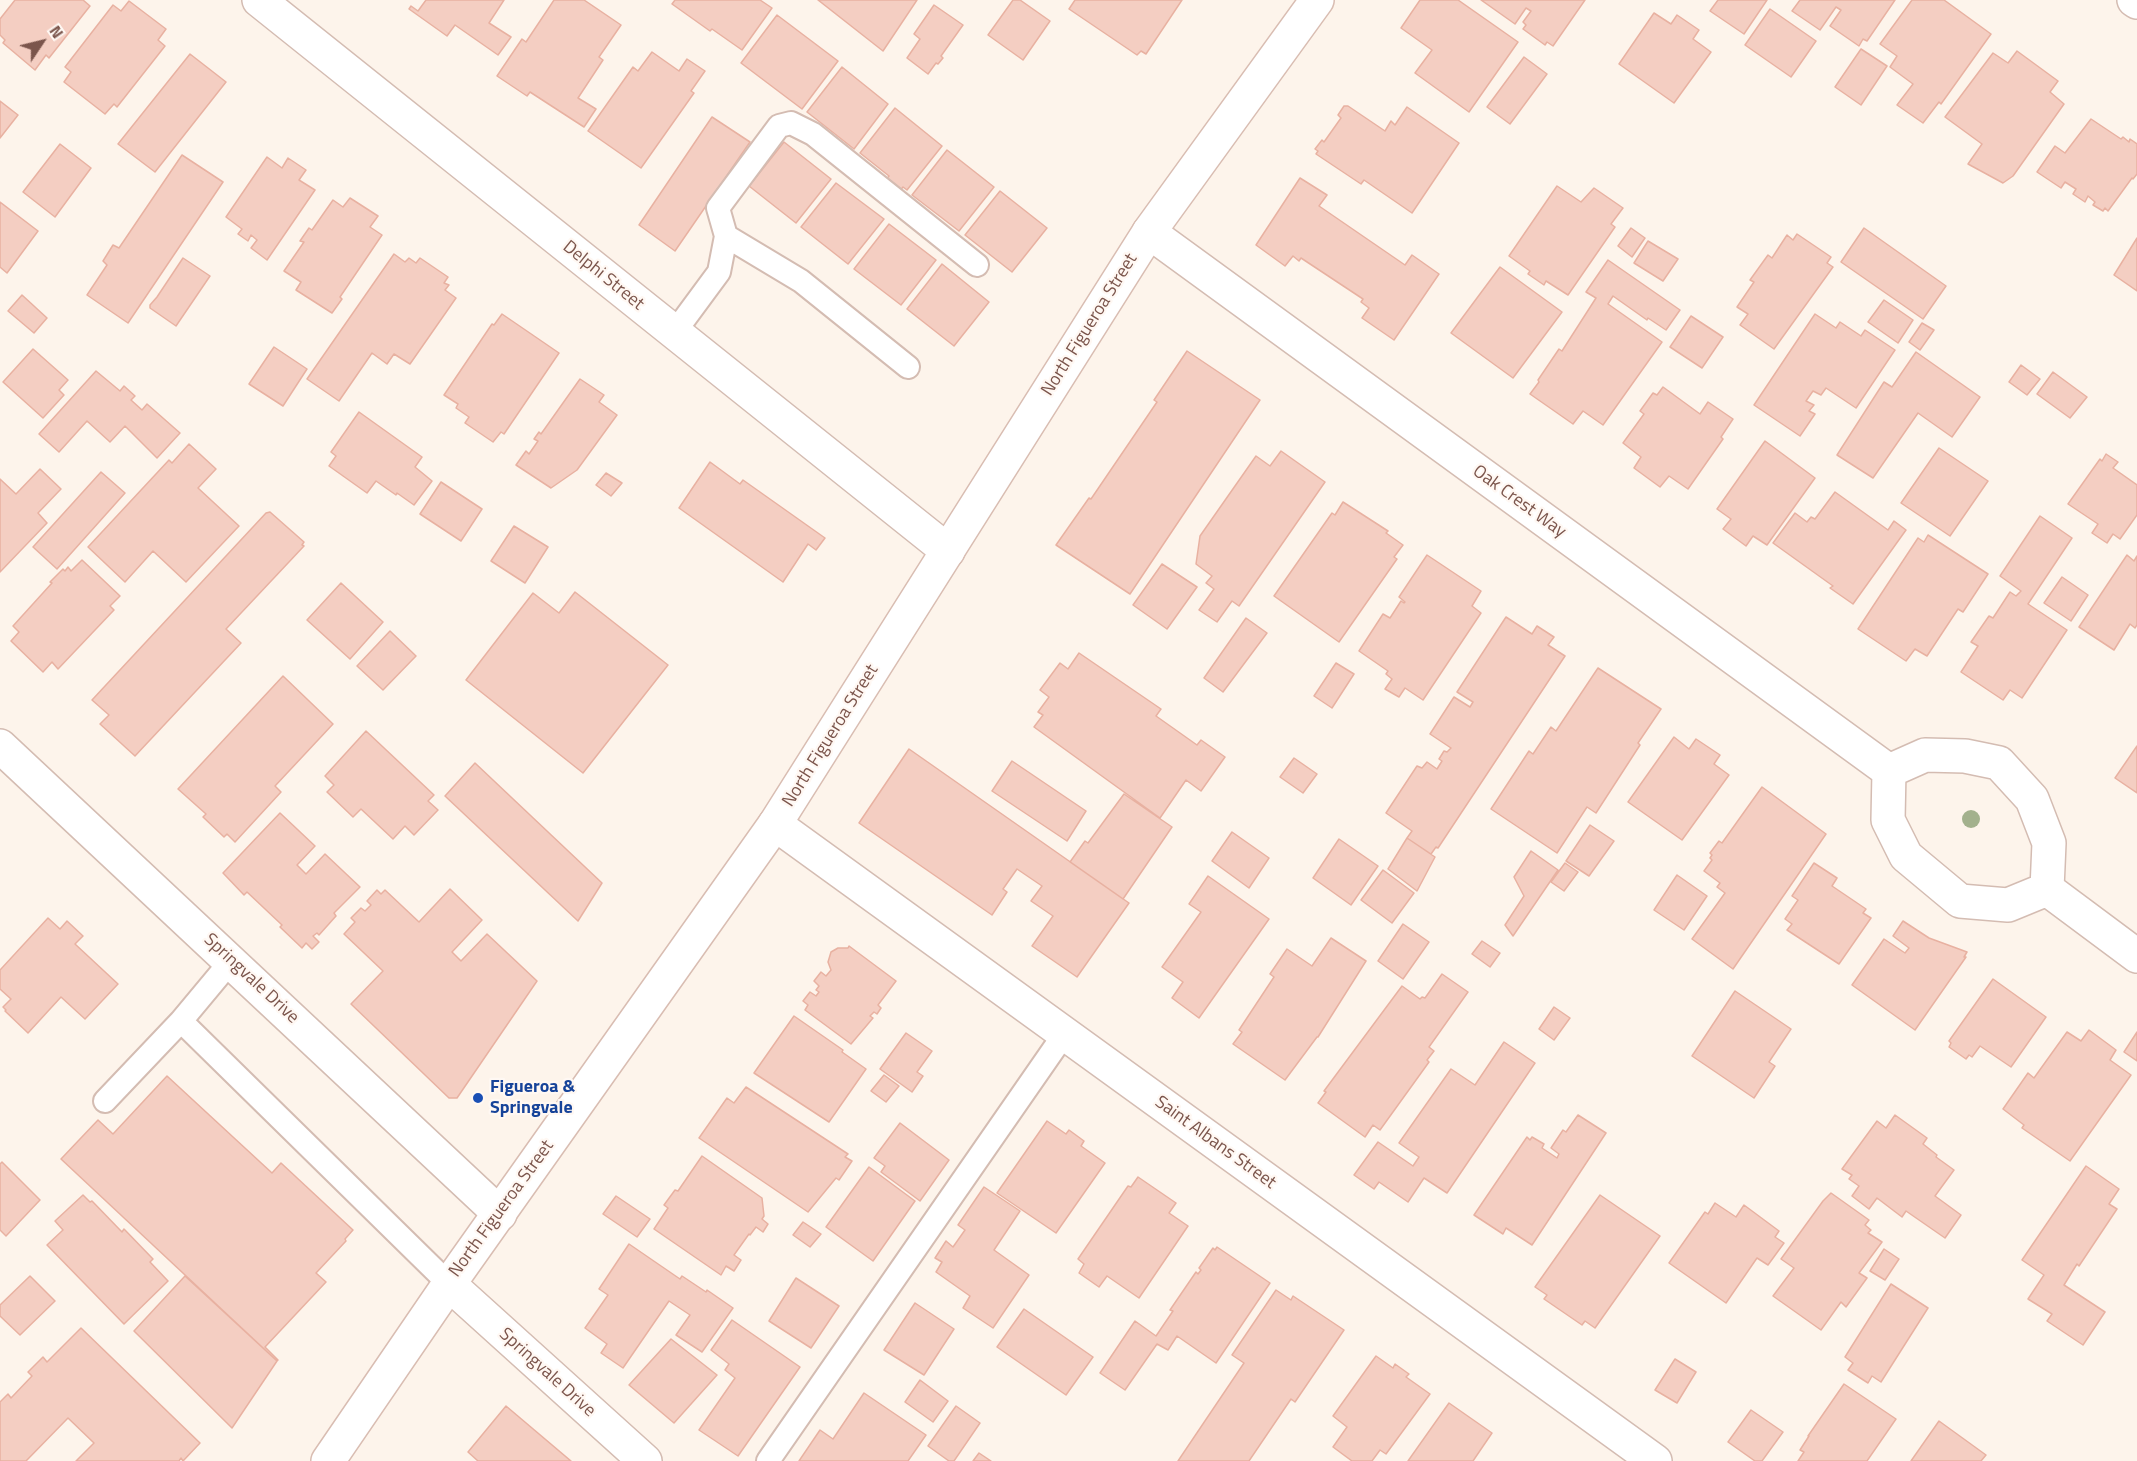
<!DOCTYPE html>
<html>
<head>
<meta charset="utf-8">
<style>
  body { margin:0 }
  #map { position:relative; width:2137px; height:1461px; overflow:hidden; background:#fdf4eb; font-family:"Titillium Web",sans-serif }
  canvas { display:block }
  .north { position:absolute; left:12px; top:12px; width:60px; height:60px; -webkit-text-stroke:4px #fff8f3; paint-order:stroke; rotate:55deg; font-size:16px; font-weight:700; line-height:24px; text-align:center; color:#7b554c }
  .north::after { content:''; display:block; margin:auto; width:21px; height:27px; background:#7b554c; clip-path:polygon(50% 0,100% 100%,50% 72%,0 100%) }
</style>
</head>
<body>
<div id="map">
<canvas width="2137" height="1461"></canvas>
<div class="north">N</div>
</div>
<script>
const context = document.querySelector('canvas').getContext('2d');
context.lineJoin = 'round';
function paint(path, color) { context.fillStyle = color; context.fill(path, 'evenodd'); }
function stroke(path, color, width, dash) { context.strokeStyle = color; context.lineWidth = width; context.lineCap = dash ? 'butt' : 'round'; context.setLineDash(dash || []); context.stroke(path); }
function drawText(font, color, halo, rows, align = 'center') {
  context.font = font + ' "Titillium Web",sans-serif'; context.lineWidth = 4.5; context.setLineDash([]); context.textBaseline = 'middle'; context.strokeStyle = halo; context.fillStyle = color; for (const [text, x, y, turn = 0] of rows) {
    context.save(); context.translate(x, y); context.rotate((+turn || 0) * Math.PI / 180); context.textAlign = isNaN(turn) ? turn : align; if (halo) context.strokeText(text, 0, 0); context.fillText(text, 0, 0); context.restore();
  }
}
const building = new Path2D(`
  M15,0H83L90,6L49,58L46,55L35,70L3,43L5,40L0,35V19Z
  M426,0H504L489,23L511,37L498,55L455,25L447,36L409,9L411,6L418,11Z
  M554,0H584L621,25L599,57L603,60L578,98L596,109L584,127L530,92L527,96L497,76L522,39L526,42Z
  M675,0H760L772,8L742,50L712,29L710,31L672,4Z
  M818,0H917L883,51Z
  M1013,0H1020L1050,21L1023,60L988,35Z
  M1075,0H1182L1146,54L1141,51L1137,55L1069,9Z
  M1420,0H1458L1518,42L1469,112L1415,73L1432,50L1401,28Z
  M1481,0H1585L1553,46L1547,42L1545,45L1523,29L1526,25L1523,22L1531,11L1526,8L1515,24Z
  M1718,0H1767L1744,34L1710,11Z
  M1800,0H1895L1867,41L1863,39L1859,46L1830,26L1841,10L1836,7L1820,30L1792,11Z
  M1912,0H1944L1991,34L1941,104L1939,102L1923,123L1897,105L1913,84L1890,67L1897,56L1880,44Z
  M129,1L166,29L158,40L165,46L117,107L114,104L105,114L64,82L71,72L65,67L113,5L121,11Z
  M934,5L963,25L941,56L943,58L938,64L936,63L928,74L907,58L920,39L914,34Z
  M1770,9L1816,41L1791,77L1745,45Z
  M1654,13L1671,24L1677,15L1699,30L1693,39L1711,52L1674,103L1619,64Z
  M777,15L838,61L802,109L741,63Z
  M1861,49L1887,66L1861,105L1835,87Z
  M2017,51L2058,81L2050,92L2064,104L2013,176L2003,183L1968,164L1982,144L1945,117L1993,53L2008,63Z
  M652,52L679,71L687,59L705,71L691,91L694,93L641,168L588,131L633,67L638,71Z
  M190,54L226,82L155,172L118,144Z
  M1524,57L1547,74L1510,124L1487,107Z
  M842,67L888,104L854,149L807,112Z
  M0,101L18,115L0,138Z
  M1344,106H1348L1385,131L1391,121L1395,125L1407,107L1459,143L1412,213L1364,180L1361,184L1316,154L1318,151L1315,149L1322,140L1324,142L1341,118L1338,115Z
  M895,108L942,146L907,190L903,187L899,192L884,182L889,176L860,153Z
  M712,117L750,142L675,251L639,225Z
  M2091,119L2121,139L2123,137L2129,142L2130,139L2137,144V174L2133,179L2132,178L2108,211L2105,208L2103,211L2093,205L2095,202L2088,196L2085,202L2073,194L2076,189L2065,182L2061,188L2037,172L2055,146L2065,153Z
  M784,142L831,179L796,223L749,186Z
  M60,144L91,168L55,217L23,192Z
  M947,150L994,187L959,231L912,195Z
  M182,155L223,182L128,323L87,295L107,265L103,261L113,245L119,248Z
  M267,157L282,168L288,158L306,170L299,180L315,190L267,260L251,248L257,240L251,235L248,241L238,234L242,229L226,217Z
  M1300,178L1327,195L1319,206L1405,265L1412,255L1439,274L1394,340L1362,318L1369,308L1361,302L1363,299L1301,258L1299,261L1293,256L1285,266L1256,245Z
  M836,183L884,219L848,264L801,227Z
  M1557,186L1581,202L1594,188L1623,208L1611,224L1615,227L1568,295L1546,281L1544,285L1528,274L1530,271L1509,256Z
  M1000,191L1047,228L1012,272L965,235Z
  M350,198L378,216L370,227L382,235L340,297L342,299L332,313L296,290L301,282L284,271L304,242L300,241L309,228L312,230L333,200L343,207Z
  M0,202L38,231L7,273L0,267Z
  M889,224L936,260L901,305L854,269Z
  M1631,228L1645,238L1632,257L1618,246Z
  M1864,228L1946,286L1923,319L1841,262Z
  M1797,234L1831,257L1827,263L1833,267L1774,349L1740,325L1748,314L1737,307L1754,282L1750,280L1768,255L1772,258L1787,235L1793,240Z
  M2137,238V291L2114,275Z
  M1648,241L1678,259L1663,281L1634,263Z
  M394,254L405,262L409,258L416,263L420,258L448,277L444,283L449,285L445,290L456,298L410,364L394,354L387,364L372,353L339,401L307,379Z
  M183,258L210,276L176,326L150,308V305L157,297Z
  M1608,260L1680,310L1666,330L1648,318L1647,320L1613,296L1608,304L1662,342L1603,425L1583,411L1573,424L1530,394L1539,382L1538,380L1559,349L1562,351L1596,298L1586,292Z
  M942,264L989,302L954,346L907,309Z
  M1500,267L1562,312L1513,378L1451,333Z
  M22,295L47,318L34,333L8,311Z
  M1884,300L1913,320L1898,343L1868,322Z
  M502,314L559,353L504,434L501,432L493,442L465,423L469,417L456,408L458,404L444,395L492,324L494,325Z
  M1815,314L1836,328L1840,322L1861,336L1865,330L1895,350L1856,408L1826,388L1821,395L1813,391L1806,401L1814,405L1809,411L1815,414L1800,436L1754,405Z
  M1691,316L1723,337L1702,368L1670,347Z
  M1922,323L1934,330L1920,350L1909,342Z
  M274,347L307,369L283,406L249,384Z
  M33,349L68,380L59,390L64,395L43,418L3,382Z
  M1187,351L1260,400L1130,594L1056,545L1089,498L1091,499L1157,402L1154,400Z
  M1916,352L1980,397L1952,437L1918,413L1873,478L1837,455L1884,382L1892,387Z
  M2021,365L2040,379L2027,395L2009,382Z
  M96,371L120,391L124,386L135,396L131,400L142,410L147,404L180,433L157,458L125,426L110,442L87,421L59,452L39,434Z
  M2053,372L2087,397L2070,418L2037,394Z
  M580,379L604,395L599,402L617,415L577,470L551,488L516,465L526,451L529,454L538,441L534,439L539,432L541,434Z
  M1663,387L1700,414L1708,402L1733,419L1721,437L1723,439L1688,489L1669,476L1660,487L1634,468L1641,457L1623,443L1644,414L1640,411L1653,393L1657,395Z
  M359,412L422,457L415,467L432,481L414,505L397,493L396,495L376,481L367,493L329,466L336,456L331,452Z
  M1765,441L1815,478L1767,545L1753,536L1746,546L1723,529L1731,519L1717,509Z
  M189,444L216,469L198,488L239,526L186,582L153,551L125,582L88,547L169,460L172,463Z
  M1939,448L1988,481L1950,536L1901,503Z
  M1281,451L1325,482L1239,606L1232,601L1217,622L1199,610L1214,589L1206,583L1212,576L1196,564L1200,536L1256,456L1270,466Z
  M2106,454L2118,462L2113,468L2137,485V515L2120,539L2113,534L2107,543L2092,533L2098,524L2068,504L2100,459L2102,461Z
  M710,462L740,484L743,480L825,538L816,550L808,544L783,582L679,508Z
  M40,469L61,489L38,513L47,523L0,572V479L16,494Z
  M101,472L125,493L57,569L33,547Z
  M606,473L622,483L611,496L596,485Z
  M441,482L482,509L461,541L420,514Z
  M1835,492L1888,530L1894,521L1906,530L1853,604L1830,588L1833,586L1773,543L1795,513L1807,522L1811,517L1815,519Z
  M1343,502L1388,531L1386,533L1403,545L1394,557L1397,559L1339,642L1274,596L1332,513L1335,515Z
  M270,512L304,542L302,545L304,546L226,629L241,643L135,756L100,724L109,715L92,700L266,513Z
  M2040,516L2072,538L2028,604L2067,630L2022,698L2010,690L2003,700L1961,672L1978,646L1971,642L1989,616L1993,618L2010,592L2016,596L2021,591L2000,576Z
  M514,526L548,547L525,583L491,561Z
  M1928,535L1988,574L1963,612L1958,609L1927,656L1915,649L1906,661L1858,629L1918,538L1924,542Z
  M1427,555L1481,591L1472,606L1481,613L1423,700L1405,688L1399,697L1385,689L1392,679L1386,674L1388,671L1359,651L1383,614L1390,618L1401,601L1404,603L1405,602L1399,597Z
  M2127,555L2134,561L2137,556V625L2135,628L2130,624L2114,650L2079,627Z
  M82,560L120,596L110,606L114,610L58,669L52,662L43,672L11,641L19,632L13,626L52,583L50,582L63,569L65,571L68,567L71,571Z
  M1162,564L1197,587L1167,629L1133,605Z
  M2062,577L2088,595L2071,621L2044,603Z
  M341,583L383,622L350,659L307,620Z
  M575,592L668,665L583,773L466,680L533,593L559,613Z
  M1506,617L1532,634L1537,626L1554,637L1548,645L1565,656L1438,848L1436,847L1431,854L1407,838L1412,831L1386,813L1417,766L1422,768L1427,762L1437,769L1442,761L1439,759L1444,751L1447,752L1451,748L1430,734L1454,697L1470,707L1473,702L1457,692Z
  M1246,618L1267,633L1223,692L1204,678Z
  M390,631L416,656L383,690L357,666Z
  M1079,653L1161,709L1156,716L1197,745L1201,740L1225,757L1201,791L1186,780L1160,818L1034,727L1043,715L1038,712L1049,697L1040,690L1060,663L1068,669Z
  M1336,663L1354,674L1332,708L1314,696Z
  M1598,668L1661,709L1638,743L1640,745L1596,813L1587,807L1557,853L1491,809L1529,751L1533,754L1551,727L1556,731Z
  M283,676L333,724L275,786L281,792L235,842L227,834L224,837L203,817L206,814L178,789Z
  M366,731L434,795L428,801L438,810L414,835L405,826L393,839L361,809L353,817L327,792L334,785L325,776Z
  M1674,737L1689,749L1696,739L1720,755L1714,764L1729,775L1682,840L1628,802Z
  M2137,746V793L2115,778Z
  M909,749L1129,903L1077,977L1032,946L1053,916L1031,901L1042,886L1017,869L1003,889L1007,892L992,915L859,823Z
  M1294,758L1317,774L1303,793L1280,777Z
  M1012,761L1086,811L1067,841L992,791Z
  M475,763L602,883L578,921L445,796Z
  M1762,787L1826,834L1733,969L1692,939L1725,893L1717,887L1720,883L1704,871L1712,860L1710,858L1712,855L1710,853L1719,841L1722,843Z
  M1124,794L1172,827L1123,899L1070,862L1085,841L1088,843Z
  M280,813L315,846L297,865L306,874L325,854L360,887L334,913L336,916L319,935L317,933L313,936L319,942L312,949L306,943L302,948L280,927L282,925L247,892L244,895L223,873Z
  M1590,825L1614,841L1589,876L1566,861Z
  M1232,832L1269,858L1249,888L1212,861Z
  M1407,838L1435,857L1417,891L1388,869Z
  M1339,839L1378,866L1351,905L1313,878Z
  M1531,851L1558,870L1513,936L1505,925L1524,896L1514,877Z
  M1565,863L1578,872L1564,891L1551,882Z
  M1814,863L1837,878L1832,886L1866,909L1863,913L1871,918L1839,964L1787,930L1792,924L1785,919L1798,900L1792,896Z
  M1383,870L1414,893L1392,923L1361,900Z
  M1677,875L1707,896L1684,930L1654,910Z
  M1208,876L1269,919L1199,1018L1172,998L1183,982L1162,967L1201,912L1189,904Z
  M450,889L482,920L452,952L461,961L487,934L537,981L457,1098H449L351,1004L383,971L344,934L355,922L351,918L361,908L365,911L371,905L367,901L377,890L381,894L385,890L419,922Z
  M48,918L60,929L67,921L83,936L75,944L118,984L85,1019L61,997L28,1033L5,1011L6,1010L3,1007L11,999L0,989V970Z
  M1903,921L1929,938L1967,952L1964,957H1966L1915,1030L1852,985L1884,939L1905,953L1909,948L1893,936Z
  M1403,924L1429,942L1403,979L1378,961Z
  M1331,938L1366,961L1318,1037H1317L1285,1080L1233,1044L1242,1032L1239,1030L1274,977L1270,974L1287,949L1312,966Z
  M1482,941L1500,953L1490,967L1472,954Z
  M849,946L896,981L878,1005L881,1008L877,1014L874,1012L870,1016L873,1018L851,1044L805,1010L808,1005L803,1001L810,992L816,996L819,992L816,990L819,986L814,981L821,972L826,976L831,970L828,962L831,952L838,948H848Z
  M1442,974L1468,992L1429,1047L1434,1051L1427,1060L1429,1062L1380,1130L1373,1125L1365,1137L1318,1103L1326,1092L1324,1091L1402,986L1420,999L1422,997L1425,998Z
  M1993,979L2046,1017L2011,1067L1980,1046L1972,1057L1969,1055L1966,1059L1949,1047L1951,1043L1949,1041Z
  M1735,991L1791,1029L1769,1062L1775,1066L1754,1098L1692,1056Z
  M1554,1007L1570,1018L1554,1040L1539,1029Z
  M794,1016L843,1050L842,1052L866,1069L829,1122L754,1073Z
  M2089,1030L2116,1050L2110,1060L2131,1075L2070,1161L2022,1128L2024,1125L2003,1109L2028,1073L2034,1078L2067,1032L2081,1041Z
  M2137,1032V1061L2124,1052Z
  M906,1033L932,1051L917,1072L923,1076L912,1092L880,1069Z
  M1504,1042L1535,1063L1447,1193L1424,1178L1408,1202L1379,1182L1374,1189L1354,1175L1378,1142L1413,1166L1419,1157L1399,1143L1451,1069L1475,1085Z
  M884,1075L899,1086L886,1102L871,1091Z
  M167,1076L272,1173L281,1163L353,1230L345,1239L346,1241L316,1273L326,1282L265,1347L278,1360L277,1361L61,1159L98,1120L113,1134Z
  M746,1087L848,1154L845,1157L852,1161L839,1180L836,1178L808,1212L699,1138L727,1098L734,1103Z
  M1578,1115L1606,1133L1532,1245L1506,1228L1503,1234L1474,1215L1527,1137L1530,1140L1532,1137L1544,1144L1542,1148L1557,1158L1559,1154L1551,1148L1563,1130L1566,1132Z
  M1895,1115L1927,1138L1923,1144L1937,1155L1936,1157L1954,1170L1935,1196L1961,1215L1945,1238L1906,1211L1902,1217L1877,1198L1869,1209L1852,1196L1859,1186L1849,1179L1852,1175L1842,1169L1877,1121L1886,1128Z
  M1047,1121L1066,1134L1069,1130L1084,1141L1081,1146L1105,1163L1056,1233L997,1193Z
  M900,1123L949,1160L920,1201L881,1172L885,1166L874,1158Z
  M702,1156L762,1198L764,1216L762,1219L768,1224L763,1232L756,1227L750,1235L749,1234L734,1255L741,1260L734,1271L726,1266L721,1275L654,1229L668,1208L664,1205L675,1190L678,1191Z
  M2,1162L40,1200L6,1236L0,1230V1164Z
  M2086,1166L2119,1189L2109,1204L2117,1209L2079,1266L2077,1264L2064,1285L2105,1312L2083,1345L2047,1321L2052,1314L2028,1299L2044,1275L2022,1260Z
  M869,1167L915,1201L873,1261L826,1227Z
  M1138,1177L1176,1203L1169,1213L1188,1226L1139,1298L1107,1276L1099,1287L1079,1273L1084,1264L1078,1259L1128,1186L1131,1187Z
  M984,1187L1020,1211L994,1250L1029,1275L993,1328L963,1308L970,1296L936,1272L942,1262L935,1258L946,1241L953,1247L965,1230L958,1225Z
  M1831,1193L1869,1220L1865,1225L1871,1230L1868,1233L1882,1242L1859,1273L1867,1278L1846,1307L1841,1302L1821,1330L1773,1296L1794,1268L1781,1259L1823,1201Z
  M83,1195L90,1202L92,1201L122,1232L124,1229L153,1259L150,1262L168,1281L124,1324L47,1245L63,1230L55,1221Z
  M1600,1195L1660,1236L1595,1328L1585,1321L1582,1325L1544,1299L1547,1295L1535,1287Z
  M616,1196L650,1219L637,1237L603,1214Z
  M1715,1203L1736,1217L1744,1205L1779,1231L1775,1237L1784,1243L1768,1265L1757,1258L1726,1303L1669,1263L1705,1212L1708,1214Z
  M803,1222L821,1234L810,1247L793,1235Z
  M629,1244L680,1279L682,1276L706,1292L707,1290L733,1308L702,1352L676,1335L690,1315L669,1301L623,1368L601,1353L607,1344L585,1328L608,1295L599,1289Z
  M1217,1247L1270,1283L1216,1363L1177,1336L1168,1350L1157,1344L1125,1390L1100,1373L1135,1321L1156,1336L1173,1311L1170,1310L1196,1272L1198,1274L1201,1270L1199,1268L1213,1248L1215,1250Z
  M1884,1249L1899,1259L1885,1280L1870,1271Z
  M30,1276L55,1301L20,1335L0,1316V1305Z
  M185,1276L277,1361L232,1428L134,1331Z
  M796,1278L839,1306L811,1348L769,1321Z
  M1891,1284L1928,1308L1881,1382L1872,1376L1868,1383L1848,1370L1853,1363L1845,1357Z
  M1276,1290L1291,1300L1293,1296L1344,1330L1295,1402L1291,1399L1249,1461H1178L1244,1363L1232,1355Z
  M915,1303L954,1329L924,1375L884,1350Z
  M1024,1309L1093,1357L1066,1395L997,1347Z
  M732,1320L800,1367L738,1456L699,1430L735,1378L725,1370L729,1364L711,1350Z
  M81,1328L200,1443L183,1461L181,1458L179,1461H76L94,1443L68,1418L26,1461H0V1402L8,1394L11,1398L32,1376L28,1372L43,1357L47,1362Z
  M671,1339L717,1375L674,1423L629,1385Z
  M1376,1356L1393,1368L1395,1364L1409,1374L1406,1377L1430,1394L1386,1454L1380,1450L1372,1461H1352L1333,1447L1347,1427L1333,1416Z
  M1675,1359L1696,1372L1677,1403L1655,1390Z
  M920,1380L948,1401L933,1422L905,1402Z
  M1844,1384L1896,1419L1867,1461H1798L1804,1452L1800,1450L1809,1436H1808Z
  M864,1393L926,1435L908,1461H799L820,1430L833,1439Z
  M1449,1403L1492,1433L1473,1461H1408Z
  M506,1406L571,1461H478L468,1452Z
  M956,1406L980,1423L954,1461H949L928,1446Z
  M1751,1410L1783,1432L1762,1461H1755L1728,1442Z
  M1939,1421L1986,1455L1981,1461H1911Z
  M979,1453L991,1461H973Z`);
paint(building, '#f4cec2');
stroke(building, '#e8b1a1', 1.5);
const service = new Path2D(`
  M726,236L801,281L908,367
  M674,333L719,272L726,236L718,208L779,126L791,123L813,134L977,265
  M181,1021L231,961
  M105,1101L181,1021L449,1284
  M768,1461L1065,1033`);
const minor = new Path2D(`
  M259,0L948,551
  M2134,0L2137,2
  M1149,232L1889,771
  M0,746L500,1214
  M1889,771L1925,755L1965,756L1999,763L2032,799L2049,843L2047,889
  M1889,771L1888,820L1906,856L1960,901L2008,905L2047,889
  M775,824L1655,1461
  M2047,889L2137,956
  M449,1284L645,1461`);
const secondary = new Path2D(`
  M328,1461L449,1284L775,824L1149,232L1317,0`);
stroke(service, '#d4bcb2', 26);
stroke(minor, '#d4bcb2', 36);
stroke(secondary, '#d9bdb2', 36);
stroke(service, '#fff', 22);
stroke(minor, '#fff', 33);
stroke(secondary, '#fff', 33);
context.fillStyle = '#a3b18d';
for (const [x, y] of [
  [1971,819]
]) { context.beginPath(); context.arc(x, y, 9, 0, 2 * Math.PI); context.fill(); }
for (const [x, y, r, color] of [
  [478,1098,6,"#1a4fb4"]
]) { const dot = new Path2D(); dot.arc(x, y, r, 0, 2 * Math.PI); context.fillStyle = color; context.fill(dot); stroke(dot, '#fff8f3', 2); }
drawText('18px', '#7b554c', '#fff8f3', [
  ["Delphi Street",603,276,39],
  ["North Figueroa Street",1090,325,-58],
  ["Oak Crest Way",1519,502,36],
  ["North Figueroa Street",831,736,-58],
  ["Springvale Drive",251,979,43],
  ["Saint Albans Street",1215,1143,36],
  ["North Figueroa Street",502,1209,-54],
  ["Springvale Drive",547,1373,42]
]);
drawText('bold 18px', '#164399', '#fff8f3', [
  ["Figueroa &",490,1088],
  ["Springvale",490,1109]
], 'left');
</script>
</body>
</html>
